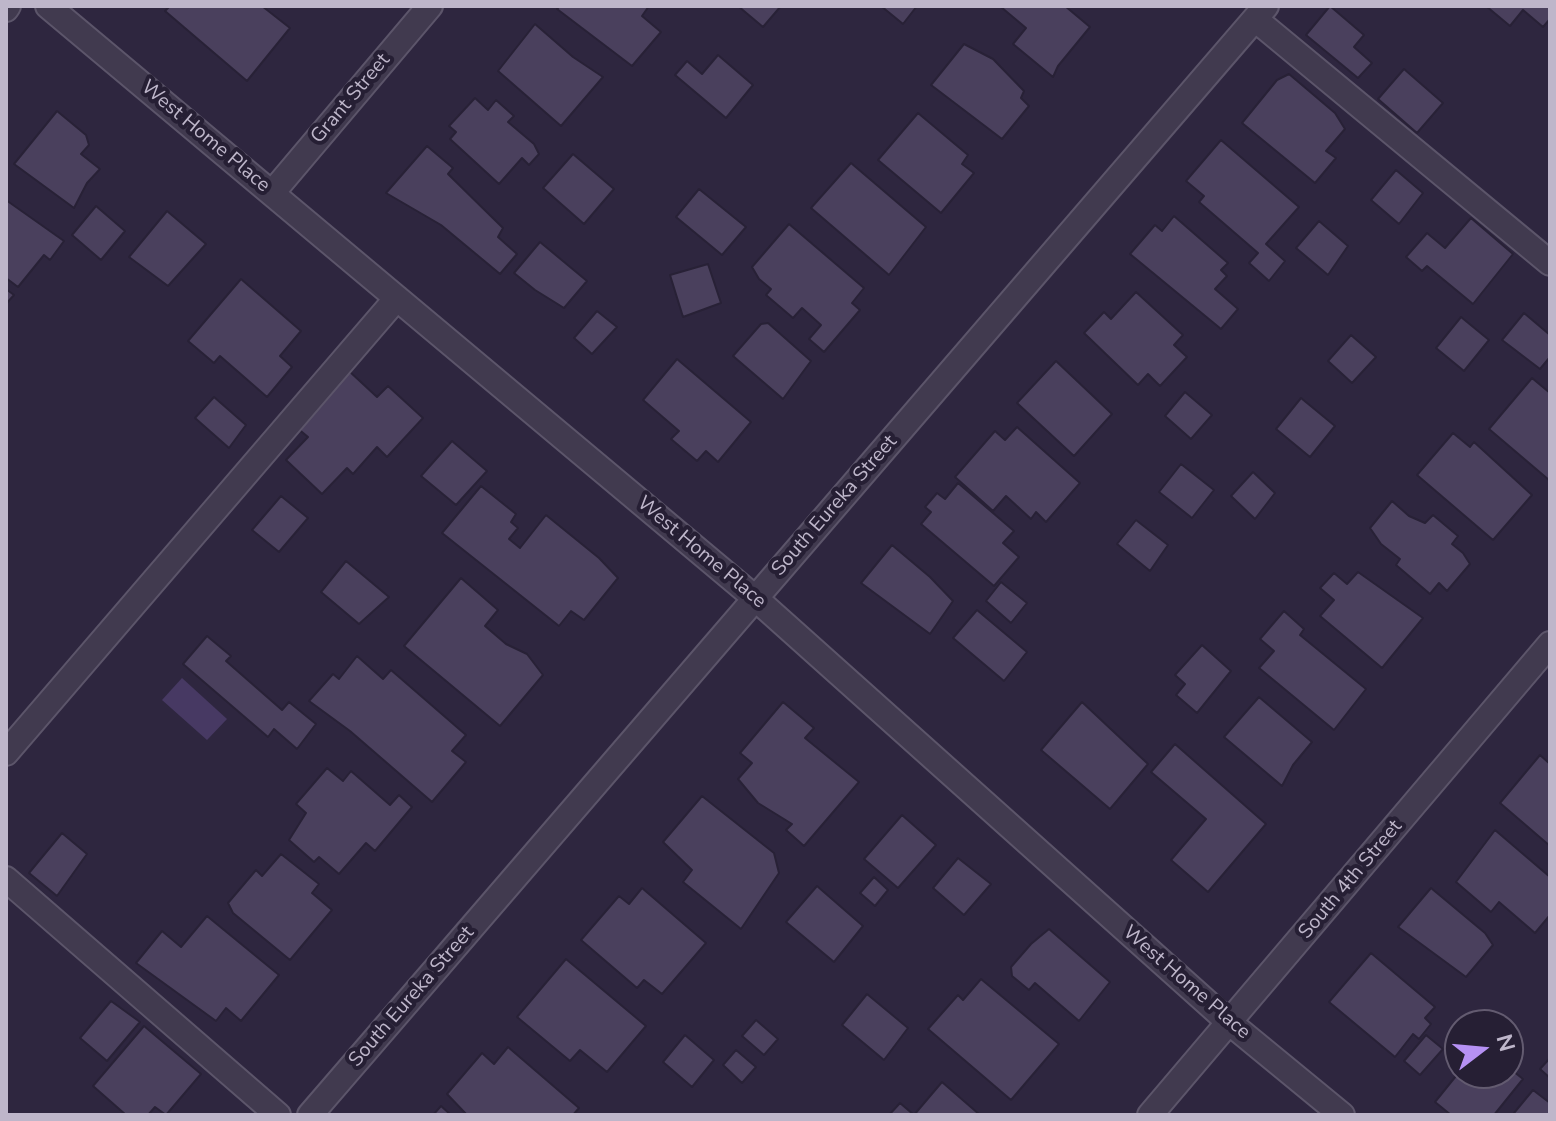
<!DOCTYPE html>
<html>
<head>
<meta charset="utf-8">
<style>
  body { margin:0 }
  #map { position:relative; width:1556px; height:1121px; overflow:hidden; background:#2e263f; font-family:"Nunito Sans",sans-serif }
  canvas { display:block }
  .frame { position:absolute; inset:0; border:8px solid #beb6ca; pointer-events:none }
  .north { position:absolute; left:1444px; top:1009px; width:80px; height:80px; box-sizing:border-box; background:#261f34; border:2px solid #635b70; border-radius:50%; rotate:74deg; font-size:22px; font-weight:700; line-height:32px; text-align:center; color:#beb6ca }
  .north::after { content:''; display:block; margin:auto; width:28px; height:36px; background:#b691f4; clip-path:polygon(50% 0,100% 100%,50% 72%,0 100%) }
</style>
</head>
<body>
<div id="map">
<canvas width="1556" height="1121"></canvas>
<div class="frame"></div>
<div class="north">N</div>
</div>
<script>
const context = document.querySelector('canvas').getContext('2d');
context.lineJoin = 'round';
function paint(path, color) { context.fillStyle = color; context.fill(path, 'evenodd'); }
function stroke(path, color, width, dash) { context.strokeStyle = color; context.lineWidth = width; context.lineCap = dash ? 'butt' : 'round'; context.setLineDash(dash || []); context.stroke(path); }
function drawText(font, color, halo, rows, align = 'center') {
  context.font = font + ' "Nunito Sans",sans-serif'; context.lineWidth = 8; context.setLineDash([]); context.textBaseline = 'middle'; context.strokeStyle = halo; context.fillStyle = color; for (const [text, x, y, turn = 0] of rows) {
    context.save(); context.translate(x, y); context.rotate((+turn || 0) * Math.PI / 180); context.textAlign = isNaN(turn) ? turn : align; if (halo) context.strokeText(text, 0, 0); context.fillText(text, 0, 0); context.restore();
  }
}
paint(new Path2D(`
  M182,678L227,719L207,740L162,700Z`), '#473963');
const building = new Path2D(`
  M170,6H262L290,28L247,81L165,11Z
  M560,6H649L642,16L661,32L632,66L557,9Z
  M738,6H781L763,27Z
  M881,6H917L903,24Z
  M1065,6L1090,27L1058,66L1053,77L1013,44L1026,28L1001,7Z
  M1330,6L1364,35L1354,47L1372,63L1358,78L1306,35Z
  M1486,6H1550V19L1543,27L1523,10L1510,26Z
  M535,24L573,57L603,77L561,126L498,71Z
  M964,44L993,59L1024,91L1021,98L1029,106L1002,139L931,85Z
  M718,55L753,85L726,118L675,75L687,61L702,74Z
  M1404,69L1443,103L1417,133L1378,99Z
  M1289,74L1335,113L1345,129L1326,151L1336,158L1315,183L1242,123L1277,80Z
  M475,98L488,110L496,100L514,116L508,122L534,144L539,154L529,165L522,158L499,184L450,139L456,132L449,126Z
  M57,111L86,135L89,145L81,154L100,169L87,183L74,208L14,164Z
  M918,113L968,155L962,164L974,173L941,213L878,160Z
  M1221,140L1299,207L1266,244L1285,261L1269,281L1249,263L1258,253L1199,202L1204,196L1186,181Z
  M427,146L453,168L448,174L503,228L498,237L517,254L500,274L441,225L386,193Z
  M573,154L614,189L584,224L543,188Z
  M851,163L926,227L889,275L811,208Z
  M1396,170L1423,193L1399,224L1371,200Z
  M699,189L746,227L722,255L676,217Z
  M6,200L64,241L50,260L44,255L18,287L6,278Z
  M96,206L125,231L101,260L72,235Z
  M167,211L206,244L168,286L129,257Z
  M1174,216L1228,263L1221,270L1227,276L1215,289L1238,309L1221,329L1130,254L1155,225L1162,231Z
  M1471,218L1513,254L1473,304L1427,266L1422,271L1406,257L1427,233L1445,248Z
  M1319,221L1348,246L1328,275L1296,248Z
  M789,224L864,288L852,303L860,310L824,352L809,339L821,325L802,308L793,318L766,295L771,289L759,279L752,267Z
  M540,242L587,281L564,308L535,290L514,273Z
  M708,264L721,303L683,317L670,275Z
  M241,279L301,331L280,356L292,367L267,397L220,356L214,363L188,341Z
  M6,289L14,295L6,304Z
  M1136,292L1183,335L1174,345L1187,357L1160,386L1148,374L1138,385L1084,333L1104,312L1111,319Z
  M597,311L617,327L592,354L574,338Z
  M1524,313L1550,335V357L1540,369L1502,340Z
  M1461,317L1489,340L1464,371L1436,348Z
  M768,323L811,361L783,399L733,356L761,324Z
  M1351,335L1376,357L1352,383L1328,361Z
  M677,359L751,422L718,462L706,451L697,461L671,439L679,431L643,400Z
  M1056,361L1112,414L1074,456L1017,403Z
  M349,371L377,397L388,386L423,418L387,457L377,447L353,474L347,468L322,494L286,460L308,437L296,427Z
  M1532,378L1550,393L1549,480L1489,429Z
  M1185,392L1212,415L1191,439L1165,416Z
  M214,397L246,425L229,448L195,418Z
  M1301,398L1335,426L1310,457L1276,429Z
  M1017,427L1080,483L1046,522L1036,512L1031,519L1006,496L993,511L955,477L995,431L1005,440Z
  M1453,433L1470,447L1474,442L1532,495L1493,540L1417,475Z
  M452,441L487,471L456,505L421,476Z
  M1181,464L1214,490L1192,518L1159,492Z
  M1253,472L1275,493L1255,519L1231,496Z
  M958,483L1014,531L1003,543L1019,557L994,586L921,524L931,512L925,507L937,493L945,499Z
  M481,486L516,514L511,522L518,528L509,539L520,548L546,515L599,558L618,578L584,620L571,611L559,626L442,533Z
  M281,496L308,518L279,552L252,530Z
  M1392,501L1409,516L1425,523L1433,515L1458,536L1452,544L1463,553L1470,564L1447,591L1439,583L1430,594L1396,565L1400,559L1381,544L1370,528Z
  M1136,520L1168,545L1150,571L1117,544Z
  M892,545L930,577L953,601L930,634L861,583Z
  M346,561L389,597L359,624L321,592Z
  M1358,572L1423,618L1382,668L1320,616L1334,600L1320,588L1334,573L1347,584Z
  M461,578L498,610L485,626L506,644L527,654L543,675L500,726L404,646Z
  M1001,582L1027,603L1011,623L986,601Z
  M977,610L1027,652L1004,681L953,638Z
  M1284,611L1304,629L1300,635L1366,689L1334,730L1259,668L1274,651L1260,639Z
  M207,636L231,656L226,661L282,710L289,702L316,724L297,749L274,729L268,737L183,664Z
  M1202,645L1231,671L1197,713L1176,695L1185,684L1175,675Z
  M357,656L383,679L391,670L466,735L452,751L466,762L432,802L350,731L309,701L333,674L339,679Z
  M1259,697L1312,742L1293,765L1282,786L1224,737Z
  M783,702L814,728L805,738L859,782L804,846L786,830L792,824L758,803L738,779L752,763L740,753Z
  M1082,702L1148,764L1110,809L1041,750Z
  M1175,744L1266,824L1208,892L1171,860L1206,819L1151,772Z
  M1540,755L1550,764V846L1500,803Z
  M327,768L343,781L351,771L390,805L399,795L412,807L375,851L366,843L339,874L319,857L314,862L289,840L306,813L296,804Z
  M702,796L774,853L779,873L741,929L683,882L692,870L663,842Z
  M902,815L936,845L898,888L864,859Z
  M1495,830L1550,877V915L1535,933L1499,902L1491,912L1456,882Z
  M62,833L87,854L57,896L29,873Z
  M281,854L319,884L312,893L332,910L290,960L233,913L228,903L256,870L262,876Z
  M958,858L991,884L964,915L933,888Z
  M874,877L888,890L875,906L860,893Z
  M817,886L863,926L834,962L786,922Z
  M642,888L706,943L662,994L644,980L637,988L581,940L619,896L629,904Z
  M1431,888L1485,933L1493,945L1466,977L1398,927Z
  M207,916L279,975L241,1021L226,1008L216,1021L136,963L162,931L181,947Z
  M1049,929L1110,982L1079,1021L1035,983L1029,990L1012,976L1011,967L1031,944Z
  M1371,953L1435,1007L1425,1018L1431,1024L1419,1039L1413,1034L1395,1057L1329,1002Z
  M566,959L646,1026L607,1072L580,1050L570,1061L517,1017Z
  M981,979L1059,1044L1011,1100L928,1029L958,995L963,1000Z
  M867,994L908,1028L884,1060L842,1025Z
  M111,1001L140,1022L107,1061L80,1038Z
  M756,1020L778,1039L764,1055L742,1036Z
  M144,1026L201,1074L166,1115L155,1107L148,1115H126L93,1086Z
  M685,1035L714,1060L692,1087L663,1062Z
  M1426,1035L1443,1049L1420,1075L1404,1061Z
  M508,1047L579,1108L573,1115H467L447,1094L482,1053L494,1064Z
  M736,1050L756,1067L742,1083L723,1065Z
  M1550,1058V1078L1540,1069Z
  M1508,1067L1523,1079L1494,1115H1451L1435,1102L1460,1071L1508,1073Z
  M942,1082L980,1115H889L900,1103L914,1115Z
  M1533,1090L1550,1103V1115H1516L1514,1113Z
  M441,1106L451,1115H433Z`);
paint(building, '#4a405d');
stroke(building, '#282136', 2);
const minor = new Path2D(`
  M48,6L755,598L1230,1023L1342,1115
  M6,9L8,6
  M1255,19L1550,263
  M272,193L430,6
  M6,753L397,298
  M6,879L278,1115
  M310,1115L1266,6
  M1150,1115L1550,644`);
stroke(minor, '#5c556a', 28);
stroke(minor, '#413a4f', 24);
drawText('20px', '#beb6ca', '#261f34', [
  ["Grant Street",351,99,-50],
  ["West Home Place",205,137,40],
  ["South Eureka Street",835,506,-49],
  ["West Home Place",701,553,40],
  ["South 4th Street",1351,880,-50],
  ["West Home Place",1186,983,41],
  ["South Eureka Street",412,997,-49]
]);
</script>
</body>
</html>
